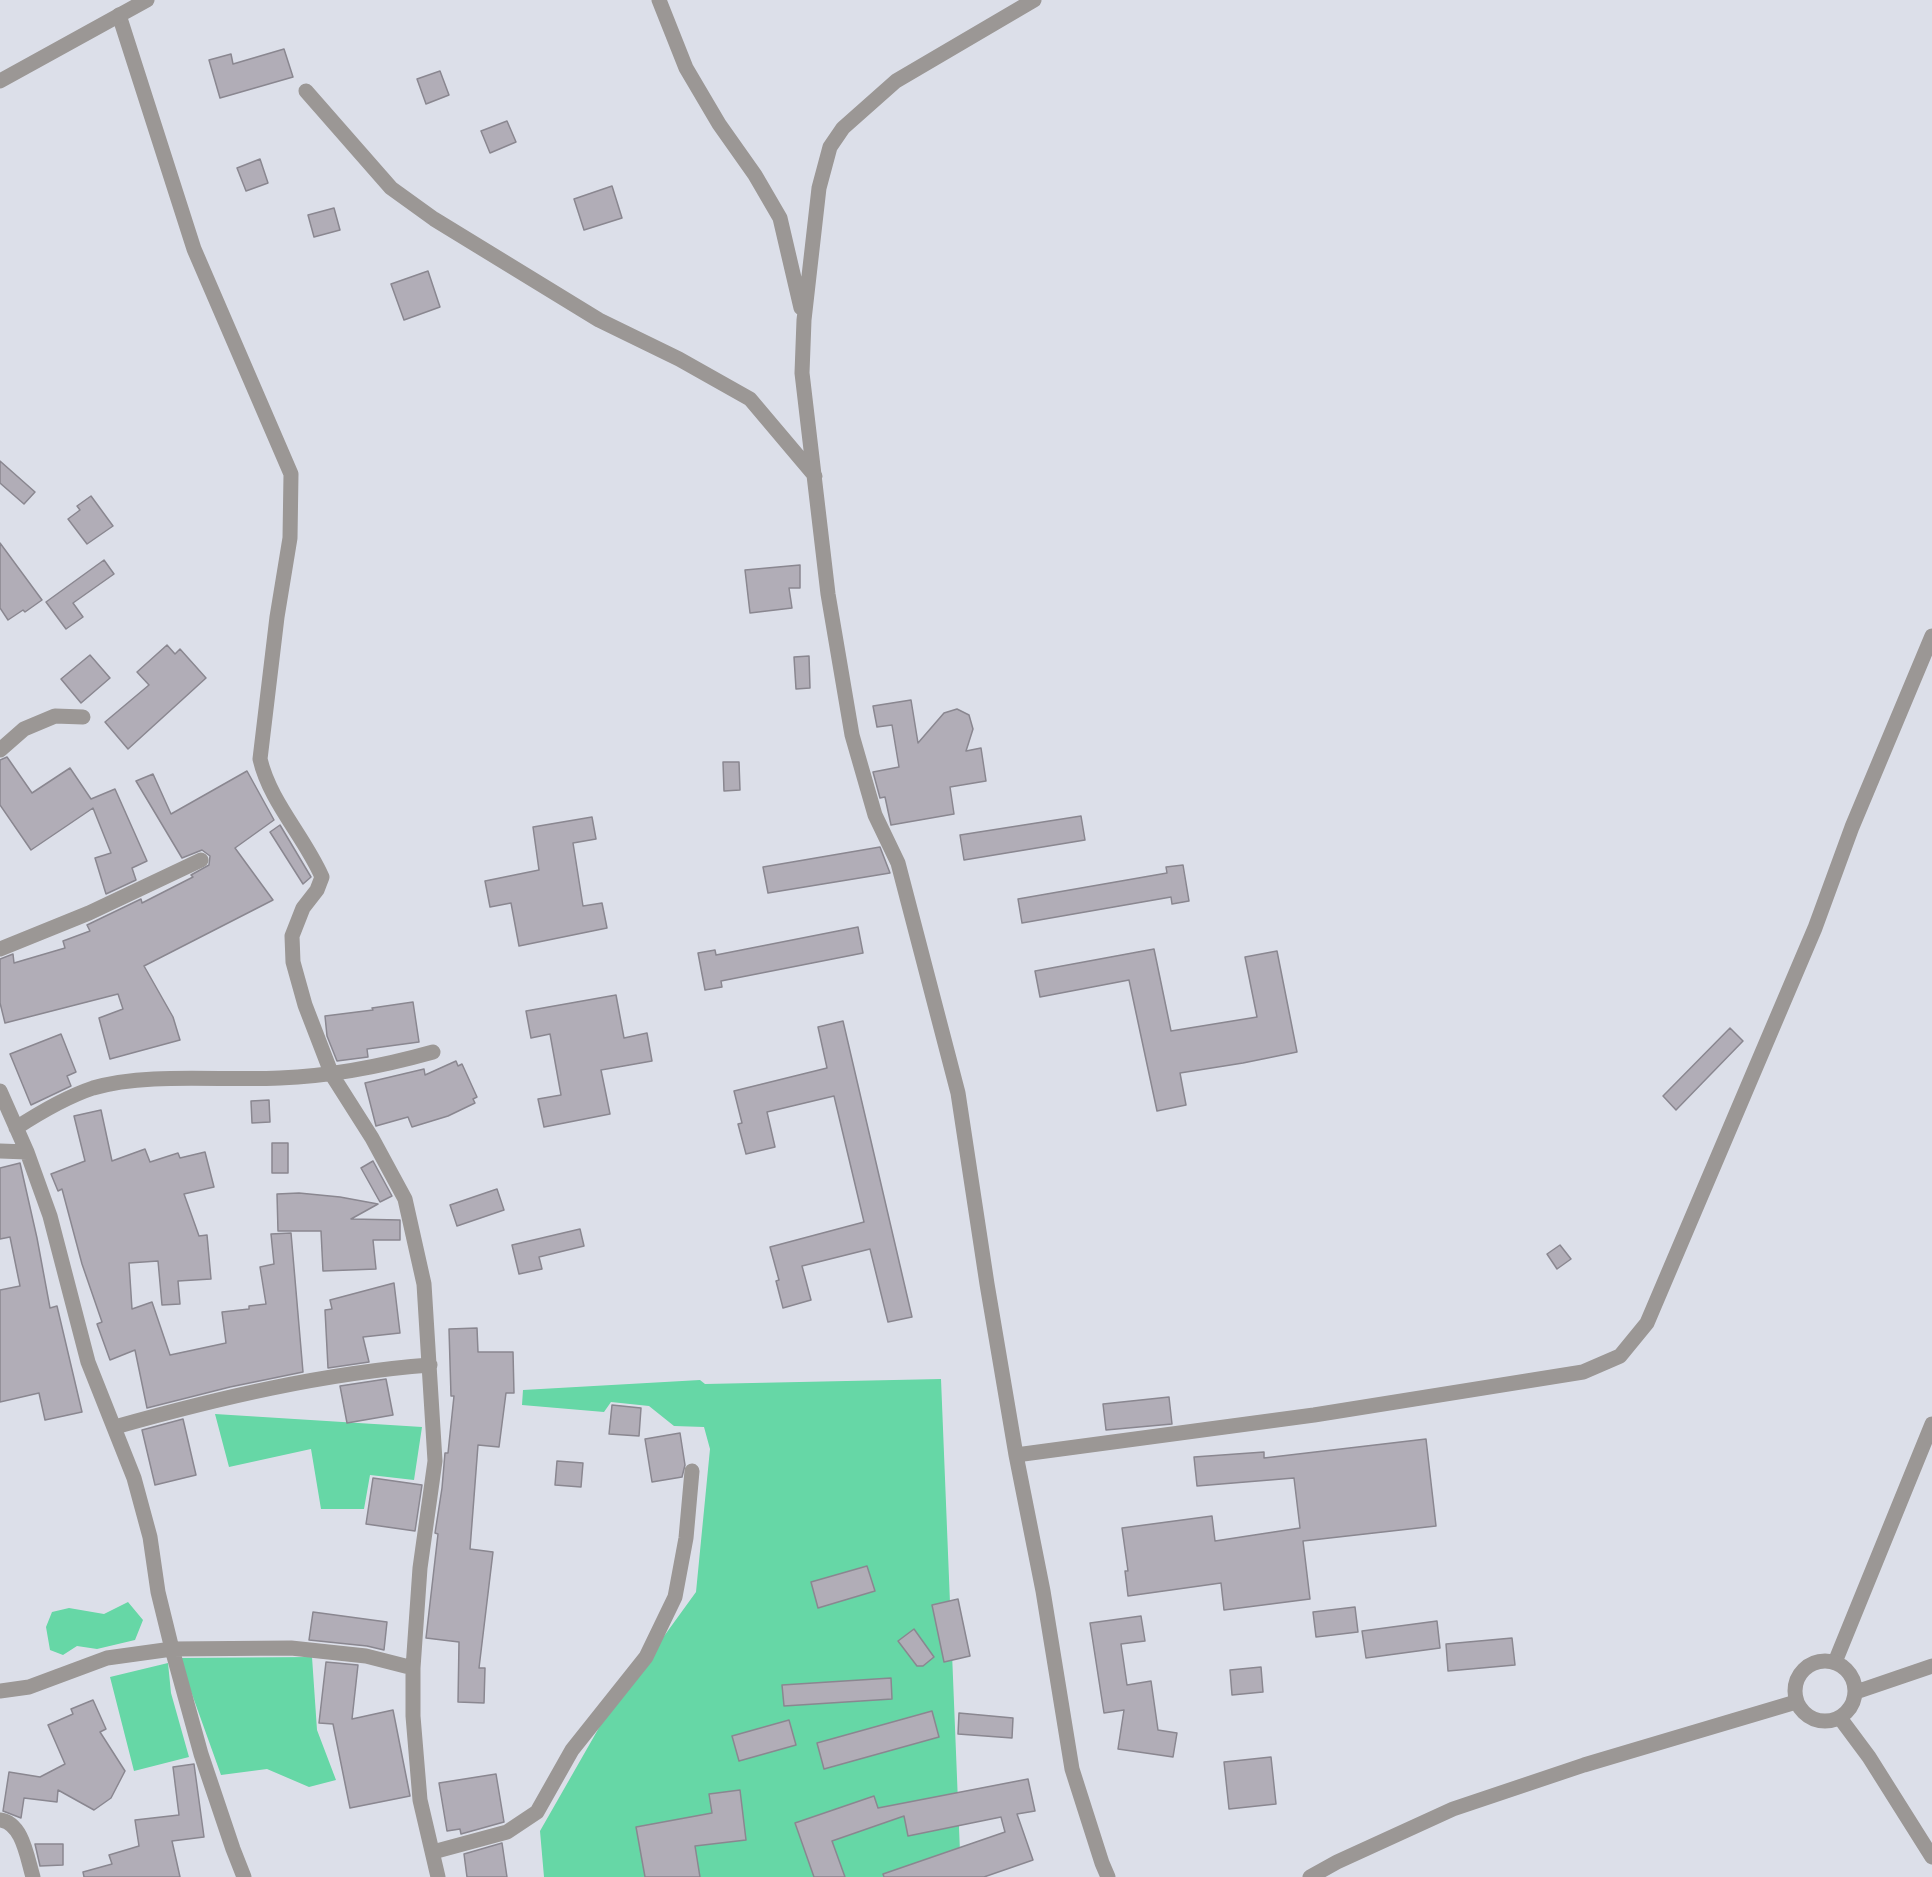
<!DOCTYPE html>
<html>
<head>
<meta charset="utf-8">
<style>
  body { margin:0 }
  canvas { display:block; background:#dcdfe9 }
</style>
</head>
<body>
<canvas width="1932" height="1877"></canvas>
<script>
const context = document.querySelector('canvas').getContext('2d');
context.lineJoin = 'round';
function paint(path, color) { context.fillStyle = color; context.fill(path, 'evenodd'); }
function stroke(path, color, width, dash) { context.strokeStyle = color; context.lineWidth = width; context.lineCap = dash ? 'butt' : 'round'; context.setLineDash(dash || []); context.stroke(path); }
paint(new Path2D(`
  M941,1379L961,1877H544L540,1831L604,1719L696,1592L710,1449L704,1427L674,1426L649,1406L611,1402L604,1412L522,1405L523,1390L700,1380L705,1384Z
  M215,1414L422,1427L414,1480L370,1475L364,1509H321L311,1449L229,1467Z
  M128,1602L143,1620L135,1640L97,1649L77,1646L63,1655L50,1650L46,1627L52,1612L69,1608L104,1614Z
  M312,1657L317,1730L336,1780L309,1787L267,1769L221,1775L179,1658Z
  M168,1663L171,1693L189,1757L134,1771L110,1677Z`), '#66d7a6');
const building = new Path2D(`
  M284,49L293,77L220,98L209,60L231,54L233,64Z
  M440,71L449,95L426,104L417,79Z
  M507,121L516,142L490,153L481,131Z
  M260,159L268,183L246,191L237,168Z
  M612,186L622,218L584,230L574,199Z
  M334,208L340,230L314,237L308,215Z
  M428,271L440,307L404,320L391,284Z
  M0,461L35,492L24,504L0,483Z
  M91,496L113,526L87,544L68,519L80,510L77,506Z
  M0,543L42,600L25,612L23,610L8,620L0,608Z
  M104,560L114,574L73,603L83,617L66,629L46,602Z
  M800,565V588H789L792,608L750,613L745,570Z
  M167,645L175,654L180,649L206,678L128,749L105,722L149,685L137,672Z
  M90,655L110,678L81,703L61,679Z
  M809,656L810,688L796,689L794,657Z
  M911,700L918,743L944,713L957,709L969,715L973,729L966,751L981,748L986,781L950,787L954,814L891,825L885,797L880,798L873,772L899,767L892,725L877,727L873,706Z
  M7,757L32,793L70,768L91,799L115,789L147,861L132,868L136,880L106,894L95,858L111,853L93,808L31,850L0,805V760Z
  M723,762H739L740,790L724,791Z
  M247,771L274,820L235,848L273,900L144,966L173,1017L180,1040L110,1059L99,1018L123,1009L118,994L5,1023L0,1003V959L13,954L14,963L65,948L63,941L90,931L87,925L141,899L142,903L193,877L191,875L209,865L210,856L202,850L182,858L136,781L153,774L171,814Z
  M1081,816L1085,840L964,860L960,835Z
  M592,817L596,839L573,843L583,906L602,903L607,928L519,946L511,903L490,907L485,881L539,870L533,827Z
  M280,825L311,877L303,884L270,832Z
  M880,847L890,873L768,893L763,867Z
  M1183,865L1189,901L1172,904L1171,897L1022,923L1018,899L1167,873L1166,867Z
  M858,927L863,953L721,981L722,987L705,990L698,953L715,950L716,955Z
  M1154,949L1171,1031L1257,1017L1245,957L1277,951L1297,1052L1243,1063L1180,1073L1186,1105L1157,1111L1129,980L1040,997L1035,971Z
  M616,995L624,1038L647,1033L652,1061L601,1070L610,1114L544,1127L538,1099L561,1095L550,1034L531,1038L526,1011Z
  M413,1002L419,1042L367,1049L368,1057L337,1061L327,1036L325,1016L373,1010L372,1008Z
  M843,1021L912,1317L888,1322L870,1249L802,1266L811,1300L783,1308L776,1281L779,1280L770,1247L864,1222L834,1096L767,1112L775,1147L746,1154L738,1124L742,1123L734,1091L827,1068L818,1027Z
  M1730,1028L1743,1041L1676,1110L1663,1096Z
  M61,1034L76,1072L67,1076L71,1086L31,1105L10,1054Z
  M456,1061L458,1066L462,1064L477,1097L473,1099L475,1103L448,1116L412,1127L408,1117L376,1126L365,1083L424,1069L425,1075Z
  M269,1100L270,1122L252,1123L251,1101Z
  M101,1110L112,1161L145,1149L150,1162L178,1153L180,1158L205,1152L214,1187L184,1194L199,1236L207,1235L211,1279L178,1281L180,1304L162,1305L158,1261L129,1263L132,1309L152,1302L170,1355L226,1343L222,1312L249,1309V1306L266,1304L260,1267L274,1264L271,1234L291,1233L303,1372L230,1387L147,1408L135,1350L110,1360L97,1324L102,1322L82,1264L62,1189L58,1191L51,1174L85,1161L74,1116Z
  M272,1143H288V1173H272Z
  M373,1161L392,1196L380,1202L361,1168Z
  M20,1163L37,1238L50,1308L57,1306L82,1412L45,1420L39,1393L0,1402V1290L20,1286L10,1237L0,1239V1168Z
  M497,1189L504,1210L457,1226L450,1205Z
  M299,1193L340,1197L378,1204L351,1219L400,1220V1240H373L376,1269L323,1271L321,1231H278L277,1194Z
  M580,1229L584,1246L539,1257L542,1269L519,1274L512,1245Z
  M1560,1245L1571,1259L1557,1269L1547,1254Z
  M394,1283L400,1333L363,1337L369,1362L328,1368L325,1310L332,1309L330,1300Z
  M477,1328L478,1352H513L514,1393H506L499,1447L478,1445L470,1549L493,1552L479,1668H485L484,1703L458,1702L459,1642L426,1638L438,1534L435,1533L442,1488L445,1453H448L454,1396H451L449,1329Z
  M386,1379L393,1415L347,1423L340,1386Z
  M1169,1397L1172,1424L1106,1430L1103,1404Z
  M612,1405L641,1408L639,1436L609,1434Z
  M183,1419L196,1475L155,1485L142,1430Z
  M680,1433L685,1465L682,1477L652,1482L645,1439Z
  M1426,1439L1436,1526L1303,1541L1310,1599L1224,1610L1221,1583L1128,1596L1125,1571H1128L1122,1528L1212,1516L1215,1541L1300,1528L1294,1478L1197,1486L1194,1457L1264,1452V1458Z
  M557,1461L583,1463L581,1487L555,1485Z
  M373,1478L422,1485L415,1531L366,1524Z
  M867,1566L875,1591L818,1608L811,1582Z
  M958,1599L970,1656L944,1662L932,1605Z
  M1355,1607L1358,1632L1316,1637L1313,1612Z
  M313,1612L387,1622L384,1650L367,1646L309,1640Z
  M1141,1616L1145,1641L1121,1644L1127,1685L1151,1681L1158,1730L1177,1733L1173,1757L1118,1749L1124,1710L1104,1713L1090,1623Z
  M1437,1621L1440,1648L1366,1658L1362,1631Z
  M914,1629L934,1657L923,1666H917L898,1641Z
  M1512,1638L1515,1665L1448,1671L1446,1644Z
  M326,1662L358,1665L352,1719L393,1710L410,1796L350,1808L333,1724L319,1723Z
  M1261,1667L1263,1692L1232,1695L1230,1670Z
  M891,1678L892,1699L784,1706L782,1685Z
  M93,1700L106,1729L100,1732L125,1771L111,1798L94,1810L58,1790L57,1802L24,1798L21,1818L3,1811L9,1772L40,1777L65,1764L48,1725L73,1714L71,1709Z
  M932,1711L939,1737L824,1769L817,1743Z
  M959,1713L1013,1718L1012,1738L958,1734Z
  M789,1720L796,1745L739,1761L732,1736Z
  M1271,1757L1276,1804L1229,1809L1224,1762Z
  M194,1764L204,1837L172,1841L180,1877H84L83,1872L112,1864L109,1855L139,1846L135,1820L179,1815L173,1767Z
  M496,1774L504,1822L461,1834L460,1829L447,1831L439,1783Z
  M1028,1779L1035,1811L1017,1814L1033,1860L984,1877H884L883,1874L1005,1832L1001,1817L908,1836L904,1816L832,1841L845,1877H814L795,1823L874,1796L878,1808Z
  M740,1790L746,1840L695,1846L700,1877H645L636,1827L712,1813L709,1794Z
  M502,1843L507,1877H467L464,1854Z
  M35,1844H63V1865L40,1866Z`);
paint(building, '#b1adb7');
stroke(building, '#8a8790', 1.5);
stroke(new Path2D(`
  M659,0L686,68L719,124L755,175L780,218L801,308
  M1034,0L896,81L843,128L830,147L819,188L804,320L802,373L828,594L852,735L875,815L898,863L958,1093L987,1284L1016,1455L1043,1591L1072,1769L1102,1863L1108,1877
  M119,15L194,249L291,474L290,538L277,617L260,759C270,802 304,836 322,877L317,890L303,908L292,936L293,962L305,1005L332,1075L372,1138L405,1199L424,1284L435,1461L420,1568L413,1668V1716L420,1800L438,1877
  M306,91L391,188L434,219L599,320L679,359L750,399L815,476
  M0,750L24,729L55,716L83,717
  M0,949L89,913L201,860
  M0,1091L27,1152L50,1216L88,1362L134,1478L150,1537L158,1592L172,1649L201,1754L233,1849L244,1877
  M16,1128C39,1113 66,1097 93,1088C147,1072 223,1081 280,1078C332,1076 383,1066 433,1052
  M0,1151L27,1152
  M115,1427C218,1398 324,1373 430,1365
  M1016,1455L1314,1415L1583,1372L1620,1356L1647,1323L1815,928L1852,827L1932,636
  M1835,1662L1932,1424
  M0,1691L29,1687L107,1658L172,1649L291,1648L366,1656L413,1668
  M0,1820C23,1823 27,1858 33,1877
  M433,1852L507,1832L537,1812L572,1750L646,1657L675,1597L686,1538L692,1471`), '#9b9795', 15);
stroke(new Path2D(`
  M0,81L147,0
  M1795 1691a30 30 0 1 1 60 0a30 30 0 1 1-60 0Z
  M1856,1692L1932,1666
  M1840,1718L1869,1757L1932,1857
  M1310,1877L1337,1862L1453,1809L1584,1765L1796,1702`), '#9b9795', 15);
</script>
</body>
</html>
